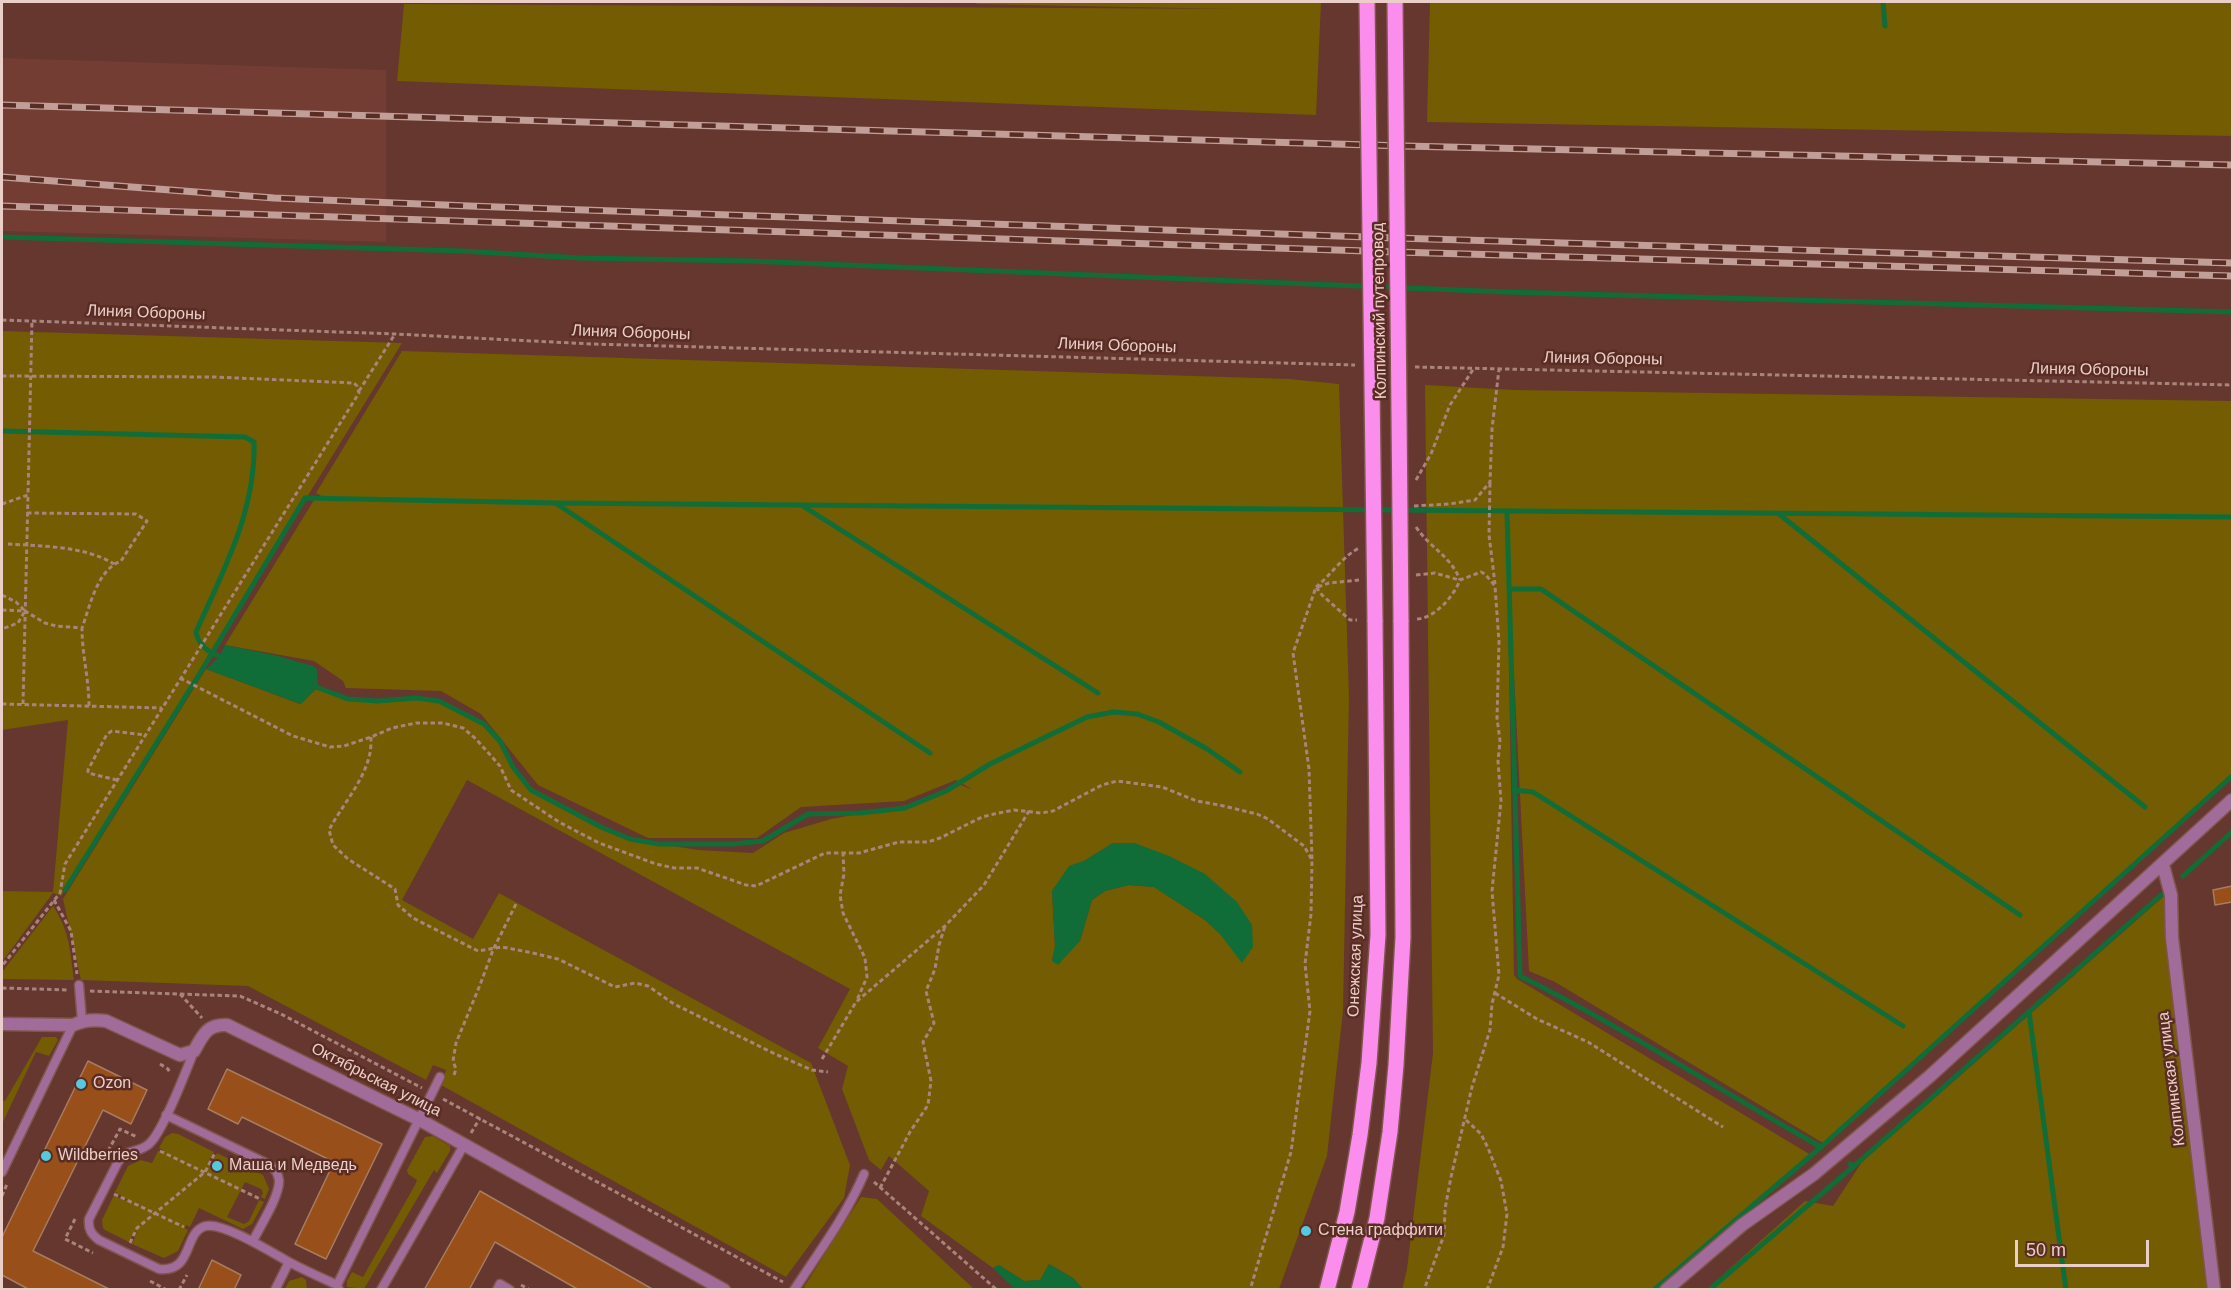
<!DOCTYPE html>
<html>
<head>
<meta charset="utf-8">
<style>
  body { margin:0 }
  #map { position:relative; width:2234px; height:1291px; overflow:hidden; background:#65372e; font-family:Helvetica,sans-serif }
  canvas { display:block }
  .frame { position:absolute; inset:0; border:3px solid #ebcec8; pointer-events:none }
  .scale { position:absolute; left:2015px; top:1240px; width:134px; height:27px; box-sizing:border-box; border:3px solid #ebcec8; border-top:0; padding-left:8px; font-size:18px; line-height:21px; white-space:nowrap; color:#ebcec8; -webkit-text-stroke:4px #592d24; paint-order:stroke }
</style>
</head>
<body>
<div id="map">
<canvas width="2234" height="1291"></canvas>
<div class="frame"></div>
<div class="scale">50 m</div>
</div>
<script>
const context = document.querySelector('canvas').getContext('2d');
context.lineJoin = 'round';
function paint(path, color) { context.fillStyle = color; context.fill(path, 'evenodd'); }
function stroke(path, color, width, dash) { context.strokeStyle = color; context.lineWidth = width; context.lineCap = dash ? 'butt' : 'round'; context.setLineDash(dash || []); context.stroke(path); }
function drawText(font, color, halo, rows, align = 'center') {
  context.font = font + ' Helvetica,sans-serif'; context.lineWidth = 5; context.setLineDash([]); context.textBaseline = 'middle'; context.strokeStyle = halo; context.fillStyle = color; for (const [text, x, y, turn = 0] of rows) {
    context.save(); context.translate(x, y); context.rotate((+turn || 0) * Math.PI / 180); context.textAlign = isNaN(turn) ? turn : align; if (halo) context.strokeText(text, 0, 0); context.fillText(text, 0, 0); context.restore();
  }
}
paint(new Path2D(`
  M2,58L386,70V242L2,231Z`), '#733d33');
paint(new Path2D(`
  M981,2H1321L1316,115L397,81L404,4L1233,9L974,4Z
  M1430,2H2232V136L1427,122Z
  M2,331L402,343L61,896L53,893L2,962V891L53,892L68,720L2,730Z
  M402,351L1289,379L1339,384L1349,696L1343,1011L1327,1156L1279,1289H1083L1073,1278L1049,1264L1041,1280L1024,1281L999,1265L993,1268L921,1216L929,1191L889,1156L881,1170L869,1160L842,1089L848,1066L818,1048L850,989L467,780L402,900L473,939L499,893L811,1063L850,1165L844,1198L786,1277L441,1085L446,1070L433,1065L426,1080L248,986L81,980L63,899L206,669L300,704L316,689L348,699L378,701L416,698L439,701L484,724L500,741L513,767L531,790L603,828L630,839L698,850L753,853L784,833L831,819L912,804L946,791L959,784L973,790L956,780L904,801L801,807L757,838H648L538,785L481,714L441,691L346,688L343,681L314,661L225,645L314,500L325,498L316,493ZM1113,843H1134L1205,874L1252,925L1220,934L1205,920L1154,887L1129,885L1105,891L1092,900L1080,941L1052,961L1055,946L1052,891L1070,866L1084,861Z
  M1425,385L1515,390L2232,401V775L1823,1143L1555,982L1529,971L1507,539L1514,975L1517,979L1811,1155L1659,1289L1402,1290L1407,1269L1433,1053Z
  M2164,896L2210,1289L1706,1290L1805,1201L1833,1206L1862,1162Z
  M53,906C70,932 70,950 74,980L2,979V972Z
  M42,1037H56L58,1040L49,1056L36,1052L2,1124V1100L5,1101Z
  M172,1133L178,1134L214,1152L208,1163L211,1165L217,1153L263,1175L269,1189L265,1199L261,1197L263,1193L261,1189L245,1182L227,1217L244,1224L249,1221L259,1200L264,1202L252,1224L243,1229L199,1208L190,1227L186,1225L185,1228L188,1230L178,1251L164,1258L132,1244L137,1232L135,1231L129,1242L105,1230L103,1228L102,1220L114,1195L125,1201L127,1199L115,1192L128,1166L140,1160L152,1163L158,1151L162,1152L163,1150L159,1148L165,1137Z
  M433,1136L450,1146V1151L437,1173L434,1170L364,1289L347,1287V1281L352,1272L363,1277L415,1185L417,1180L408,1174L407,1170L425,1137Z
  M861,1197L877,1199L974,1289L809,1290L804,1287Z
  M302,1277L306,1280L307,1289H285L289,1281Z`), '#735c02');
paint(new Path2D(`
  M225,645L278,656L313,666L317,669L318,687L301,704L206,669L219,657Z
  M1113,843H1134L1169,856L1205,874L1237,902L1252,925L1253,947L1242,963L1220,934L1205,920L1154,887L1129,885L1105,891L1092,900L1080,941L1058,965L1052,961L1055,946L1052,891L1069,866L1084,861Z
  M1049,1264L1073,1278L1083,1289H1015L993,1268L999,1265L1024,1281L1040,1280Z`), '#106d38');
stroke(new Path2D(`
  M1883,2L1885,26
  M2,237L462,251L580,258L749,261L1505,292L2232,312
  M2,431L245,437L254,442C256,511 223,571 196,632C198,646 212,655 225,658
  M557,504L930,753
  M803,506L1098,693
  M1507,511L1520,976C1623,1027 1720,1091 1821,1147
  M1779,514L2145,807
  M1509,589H1541L2020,915
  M194,683L305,498L557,503L2232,517
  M311,685L348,699L378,701L416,698L439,701L484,724L500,741L513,767L531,790L603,828L630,839L659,844H733L763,841L808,814L860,813L905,808L946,791L990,764L1087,717L1113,712L1137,714L1159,722L1207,749L1240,772
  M1514,790L1533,792L1903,1026
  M2183,876L2232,832
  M65,890L192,686
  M2029,1012L2066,1290
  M1850,1164L1854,1166L2161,895
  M1654,1290L1821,1147L2232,776
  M1709,1290L1854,1166`), '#106d38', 5);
const building = new Path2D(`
  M2232,886V902L2215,905L2213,890Z
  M88,1061L147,1090L131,1124L103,1110L33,1251L111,1290H30L2,1275V1237Z
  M227,1069L382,1144L326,1259L295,1244L334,1162L242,1117L238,1124L208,1109Z
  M480,1191L654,1290H579L495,1242L469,1290H424Z
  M212,1260L241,1275L234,1290H198Z`);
paint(building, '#994f19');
stroke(building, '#a87c61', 1.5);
const lane = new Path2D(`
  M79,985L82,1021
  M194,1051C186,1071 163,1132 149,1144C138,1154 128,1147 118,1162L89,1219C88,1229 91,1234 99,1240L159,1269C194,1273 183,1231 206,1226C224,1222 274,1254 291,1263C306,1271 322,1278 337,1285L339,1290
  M166,1115L270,1165C275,1169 278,1173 279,1180C280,1196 260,1226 253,1241
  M2,1172L73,1025
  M337,1285L440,1077
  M275,1290L289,1262
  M381,1290L464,1145
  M497,1290L500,1284L510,1290
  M794,1290C819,1252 846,1216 864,1174`);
const street = new Path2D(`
  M2163,865L2171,895L2172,938L2214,1290
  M2,1024L73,1025C84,1020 93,1019 106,1021L180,1055L194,1051C203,1035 207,1024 227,1025L420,1120L724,1290
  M1666,1290L1742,1225L1814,1174L1930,1076L2232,800`);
const primary = new Path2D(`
  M1327,1290L1347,1212L1360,1135L1369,1063L1378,935L1375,620
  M1359,1290L1377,1218L1390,1132L1396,1065L1403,937L1401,620`);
stroke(lane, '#80554d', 11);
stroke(street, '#80554d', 15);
stroke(primary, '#80554d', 18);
stroke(new Path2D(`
  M2,320L395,334L592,344L1355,365
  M1415,367L2232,385
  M2,376L214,377L354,383L357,386L359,393L65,864L60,893L2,966
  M359,391L395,334
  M1416,480L1431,454L1450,405L1474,368
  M1490,483L1489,535L1495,584
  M2,504L28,495L32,320
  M1414,506L1449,504L1475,500L1490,482L1492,429L1499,369
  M27,513L136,514L147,521L121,561C97,570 90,606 82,628
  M1416,527C1431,549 1450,555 1460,580
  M8,544C40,546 86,546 114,564
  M1416,575L1435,573L1459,580
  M1316,587C1330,576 1343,556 1359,548
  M1318,587L1329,583L1359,580
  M2,595L16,602L25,611L18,623L2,629
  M2,610L25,611L45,623L56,626L82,628C82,654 89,679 89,706
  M1417,619C1435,618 1454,596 1460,580L1481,572L1485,574L1495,586L1499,642L1497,718L1500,741L1498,761L1501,801L1492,891L1499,975L1492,1004L1490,1030L1472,1087L1451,1177L1445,1209L1444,1235L1424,1290
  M180,678L293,736L330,747L344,746L371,737L392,728L416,723H443L463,728L476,739L500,766L511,790L559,822L599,843L656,864L674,868H697L746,885L756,886L825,853H859L899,842H928L940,838L982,817L994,814L1014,810L1041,813L1053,811L1102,785L1117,781L1162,787L1197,801L1219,805L1257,814L1268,819L1304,846L1312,860L1311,914L1305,964L1310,1011L1291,1152L1250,1290
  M2,704L162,708
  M23,704L28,495
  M371,737C371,744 371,751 369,757C363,782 341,807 329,830L333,845L348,859L395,889L398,905L413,918L478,951L502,947L528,952L558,959L615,987L635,983L648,986L674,1004L773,1053L812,1070L828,1072
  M117,780L88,773V770L107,734L112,731L145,735
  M843,852L844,874L840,895L843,913L865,958L867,977L857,1000
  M1312,859L1309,769L1293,653L1316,587L1322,595L1350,620H1357
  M54,900L71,931L77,974
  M2,988L69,990
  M90,991L240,996L281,1014L422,1088
  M1495,993L1537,1019L1588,1042L1723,1127
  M180,994L202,1018
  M822,1059L856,1002L945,926L984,885L1029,811
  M160,1064L168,1069L170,1073
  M454,1075L456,1069L453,1061L456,1043L480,985L493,950L517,902
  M443,1099L783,1282
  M1466,1120L1481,1134L1488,1148L1501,1181L1507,1214L1503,1247L1487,1290
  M471,1133L480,1118
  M108,1151L120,1129L137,1137
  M160,1151L260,1199
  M874,1182L997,1290
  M880,1188L910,1132L928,1105L931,1081L923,1042L934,1023L926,991L935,969L939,945L945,926
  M114,1194L184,1227
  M2,1196L7,1184
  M75,1219L65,1239L93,1253
  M130,1243L137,1228L205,1172L215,1153
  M150,1281L167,1290
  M521,1285L530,1290
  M179,1290L187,1275`), '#a9847c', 3, [4.5, 3]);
stroke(lane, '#a26c9a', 8);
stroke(street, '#a26c9a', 12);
stroke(primary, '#fb8ded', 15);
const rail = new Path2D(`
  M2,105L1404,146L2232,165
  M2,177L274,198L469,206L1396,238L2232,263
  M2,206L1396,252L2232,276`);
stroke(rail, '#c19f98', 7);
stroke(rail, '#592d24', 4.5, [14]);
const primaryBridge = new Path2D(`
  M1367,2L1375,620
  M1395,2L1401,620`);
stroke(primaryBridge, '#80554d', 18, []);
stroke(primaryBridge, '#fb8ded', 15);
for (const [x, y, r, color] of [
  [81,1084,6,"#55cadf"],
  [46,1156,6,"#55cadf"],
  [217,1166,6,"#55cadf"],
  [1306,1231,6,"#55cadf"]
]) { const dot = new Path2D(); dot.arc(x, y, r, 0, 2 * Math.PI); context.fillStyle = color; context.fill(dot); stroke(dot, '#592d24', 2); }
drawText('16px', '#ebcec8', '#592d24', [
  ["Колпинский путепровод",1380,311,-91],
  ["Линия Обороны",146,313,2],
  ["Линия Обороны",631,333,2],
  ["Линия Обороны",1117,346,2],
  ["Линия Обороны",1603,359,1],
  ["Линия Обороны",2089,370,1],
  ["Онежская улица",1356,956,-88],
  ["Колпинская улица",2172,1079,-97],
  ["Октябрьская улица",376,1080,27]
]);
drawText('16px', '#ebcec8', '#592d24', [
  ["Ozon",93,1084],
  ["Wildberries",58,1156],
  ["Маша и Медведь",229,1166],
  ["Стена граффити",1318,1231]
], 'left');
</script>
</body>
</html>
